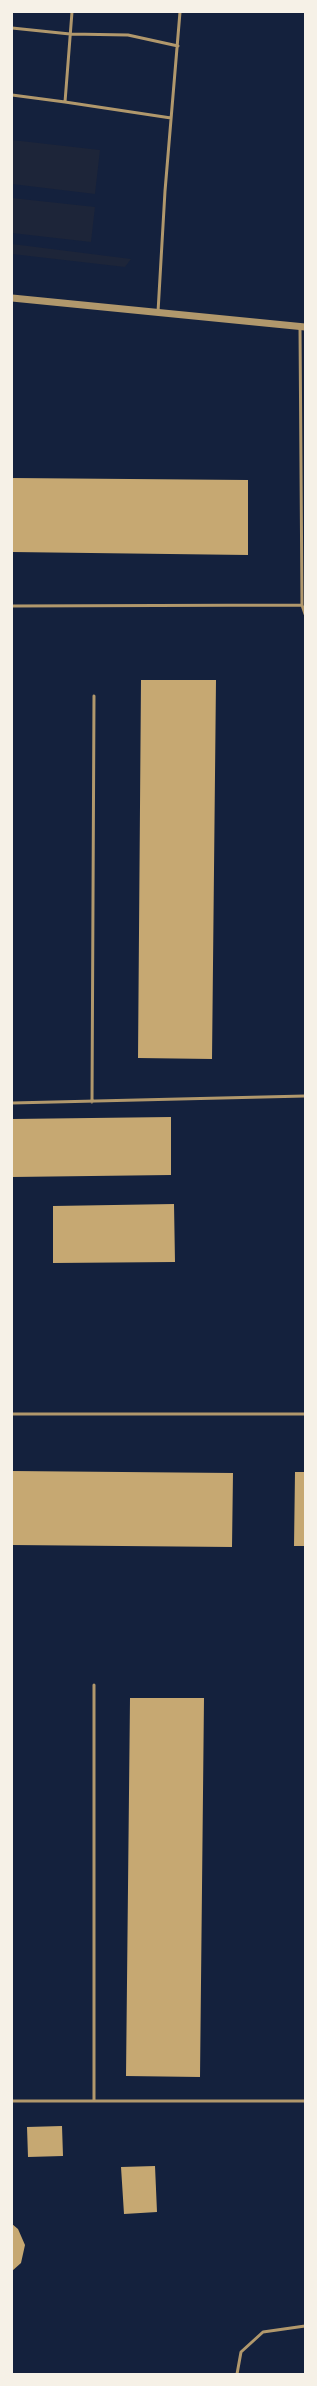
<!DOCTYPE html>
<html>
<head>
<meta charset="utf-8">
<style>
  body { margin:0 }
  #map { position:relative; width:317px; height:2386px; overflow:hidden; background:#14213d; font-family:Helvetica,sans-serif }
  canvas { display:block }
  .frame { position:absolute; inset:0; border:13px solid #f6f1e7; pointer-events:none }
</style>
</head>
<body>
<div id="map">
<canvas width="317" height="2386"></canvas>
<div class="frame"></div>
</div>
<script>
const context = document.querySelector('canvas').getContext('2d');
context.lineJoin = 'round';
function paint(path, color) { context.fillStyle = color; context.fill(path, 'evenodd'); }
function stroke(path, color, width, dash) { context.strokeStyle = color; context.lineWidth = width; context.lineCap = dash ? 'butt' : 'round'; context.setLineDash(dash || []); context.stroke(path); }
paint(new Path2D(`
  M12,140L100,150L95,194L12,184Z
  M12,198L95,207L91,242L12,233Z
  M12,244L131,259L125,267L12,254Z`), '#1d2539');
paint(new Path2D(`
  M12,478L248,480V555L12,552Z
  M141,680H216L212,1059L138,1058Z
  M171,1117V1175L12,1177V1119Z
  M174,1204L175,1262L53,1263V1206Z
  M12,1471L233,1473L232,1547L12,1545Z
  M295,1472H305V1546H294Z
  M130,1698H204L200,2077L126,2076Z
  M62,2126L63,2156L28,2157L27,2127Z
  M155,2166L157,2212L124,2214L121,2167Z
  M12,2224L18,2229L25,2245L21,2263L12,2271Z`), '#c6a872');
stroke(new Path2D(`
  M72,12L65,102L171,118
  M12,28L70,34L128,35L178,46
  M12,95L65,102
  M158,312L165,191L180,12
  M300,327L302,605L305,614
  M12,606L302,605
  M92,1102L94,696
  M12,1103L305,1096
  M12,1414H305
  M94,1685V2100
  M12,2101H305
  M237,2374L241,2352L263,2332L305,2326`), '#b1986c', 3);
stroke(new Path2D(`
  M12,298L305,327`), '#b1986c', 7);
</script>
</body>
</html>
